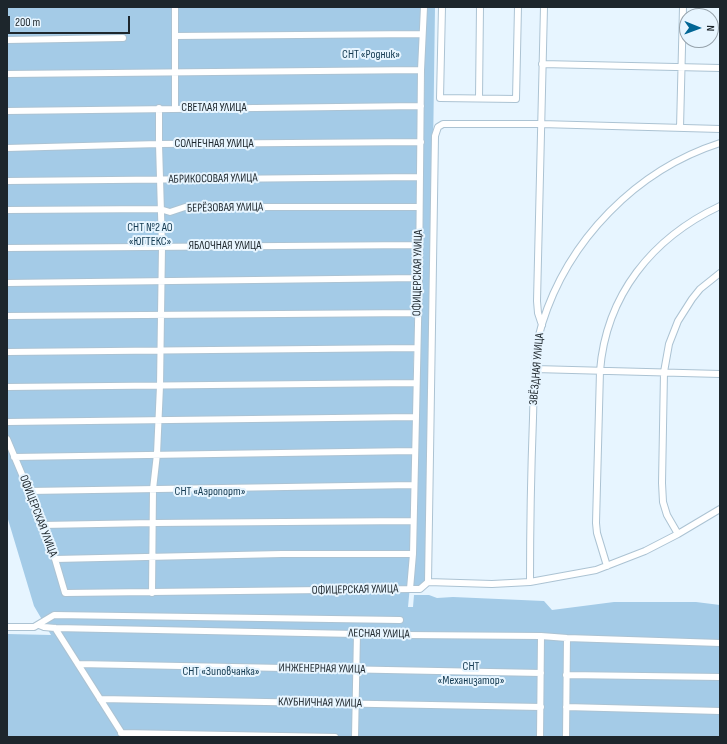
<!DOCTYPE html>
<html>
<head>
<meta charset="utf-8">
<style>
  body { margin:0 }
  #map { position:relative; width:727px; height:744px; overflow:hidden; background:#e7f5ff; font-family:"Sofia Sans Condensed",sans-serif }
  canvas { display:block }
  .frame { position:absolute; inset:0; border:8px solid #1d262c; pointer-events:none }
  .north { position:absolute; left:679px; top:8px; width:40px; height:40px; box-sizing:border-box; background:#e7f5ff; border:1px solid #96a2ab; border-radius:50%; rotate:91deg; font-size:11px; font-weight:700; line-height:16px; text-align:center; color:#1d262c }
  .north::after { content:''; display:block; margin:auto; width:14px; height:18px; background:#026695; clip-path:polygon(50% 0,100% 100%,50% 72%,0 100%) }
  .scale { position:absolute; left:8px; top:16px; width:122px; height:18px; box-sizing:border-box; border:2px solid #1d262c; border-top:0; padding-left:5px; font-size:12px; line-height:14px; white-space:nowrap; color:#1d262c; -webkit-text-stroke:3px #e7f5ff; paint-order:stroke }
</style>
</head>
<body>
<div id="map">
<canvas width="727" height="744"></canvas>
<div class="frame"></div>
<div class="north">N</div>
<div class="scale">200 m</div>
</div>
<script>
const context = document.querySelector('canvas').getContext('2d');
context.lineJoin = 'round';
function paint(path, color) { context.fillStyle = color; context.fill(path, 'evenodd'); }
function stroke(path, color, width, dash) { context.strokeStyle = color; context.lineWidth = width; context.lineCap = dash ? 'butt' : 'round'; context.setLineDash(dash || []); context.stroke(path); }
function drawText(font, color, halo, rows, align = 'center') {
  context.font = font + ' "Sofia Sans Condensed",sans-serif'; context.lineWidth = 4; context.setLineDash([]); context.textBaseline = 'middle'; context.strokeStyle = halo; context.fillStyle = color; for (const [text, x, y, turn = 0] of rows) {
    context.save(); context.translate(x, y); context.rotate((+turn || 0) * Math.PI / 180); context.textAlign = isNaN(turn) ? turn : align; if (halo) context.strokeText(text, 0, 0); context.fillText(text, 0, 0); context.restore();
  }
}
paint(new Path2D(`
  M7,7H420L421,106L413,377V554L408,607H413L414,595H429L437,598L453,597L544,601L552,610L614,602H696L720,605V737H7V634L51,635L34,606L7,516Z
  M426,7H435L427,586L413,588L416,492Z`), '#a4cbe7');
const minor = new Path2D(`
  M175,7V108
  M442,7L440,98L516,99L518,7
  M175,36L422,34
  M7,40L123,38
  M542,64L720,68
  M7,74L421,70
  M479,98L480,7
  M7,111L421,106
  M680,128L683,7
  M7,148L159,144L421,142
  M7,181L420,177
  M7,210L160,209L170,212L185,207H419
  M7,248L419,245
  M7,283L419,278
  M7,316L418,313
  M542,325L538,313L537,301L544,7
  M7,352L417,348
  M535,369L720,374
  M7,387L416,383
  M7,422L415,417
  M7,439L29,491L55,559L65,593L410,589L413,554L419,278L421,70L424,7
  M14,457L414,451
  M29,491L414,485
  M42,525L154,523L413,521
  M678,534L667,515L663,502L662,483L664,372L669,344L678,321L692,299L700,289L720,273
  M55,559L282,554H413
  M607,566L597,533L596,523L600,371C606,295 652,238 720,206
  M428,582L492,584L530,582L596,570L645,551L678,534L720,509
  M530,582C530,527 531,472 533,418C534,387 533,354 542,324C568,240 636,170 720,143
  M410,589H420L428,582L435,136L438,127L443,124H541L720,129
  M152,593L153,489L157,454L160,386L161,315L162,247L159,144V108
  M39,625L44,627L55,628L406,635L541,636L567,638L720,643
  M7,627H34L54,615L400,620
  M55,628L123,735
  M78,664L541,673
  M566,675L720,677
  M100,699L541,707
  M566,707L720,711
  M121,733L335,737
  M355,737L357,633
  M540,737L541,636
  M566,737L567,638`);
stroke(minor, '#acc3d3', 8);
stroke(minor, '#fff', 6);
drawText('12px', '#133a51', '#e7f5ff', [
  ["СНТ «Родник»",371,55],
  ["СНТ №2 АО",150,228],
  ["«ЮГТЕКС»",150,242],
  ["СНТ «Аэропорт»",210,492],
  ["СНТ",471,667],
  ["«Механизатор»",471,681],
  ["СНТ «Зиповчанка»",221,672]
]);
drawText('12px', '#1d262c', '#e7f5ff', [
  ["СВЕТЛАЯ УЛИЦА",214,108],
  ["СОЛНЕЧНАЯ УЛИЦА",214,144],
  ["АБРИКОСОВАЯ УЛИЦА",213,179,-1],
  ["БЕРЁЗОВАЯ УЛИЦА",225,208,-1],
  ["ЯБЛОЧНАЯ УЛИЦА",225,246],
  ["ОФИЦЕРСКАЯ УЛИЦА",418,273,-89],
  ["ЗВЁЗДНАЯ УЛИЦА",537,369,-85],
  ["ОФИЦЕРСКАЯ УЛИЦА",38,516,69],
  ["ОФИЦЕРСКАЯ УЛИЦА",355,590,-1],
  ["ЛЕСНАЯ УЛИЦА",379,634,1],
  ["ИНЖЕНЕРНАЯ УЛИЦА",322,669,1],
  ["КЛУБНИЧНАЯ УЛИЦА",320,703,1]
]);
</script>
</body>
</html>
